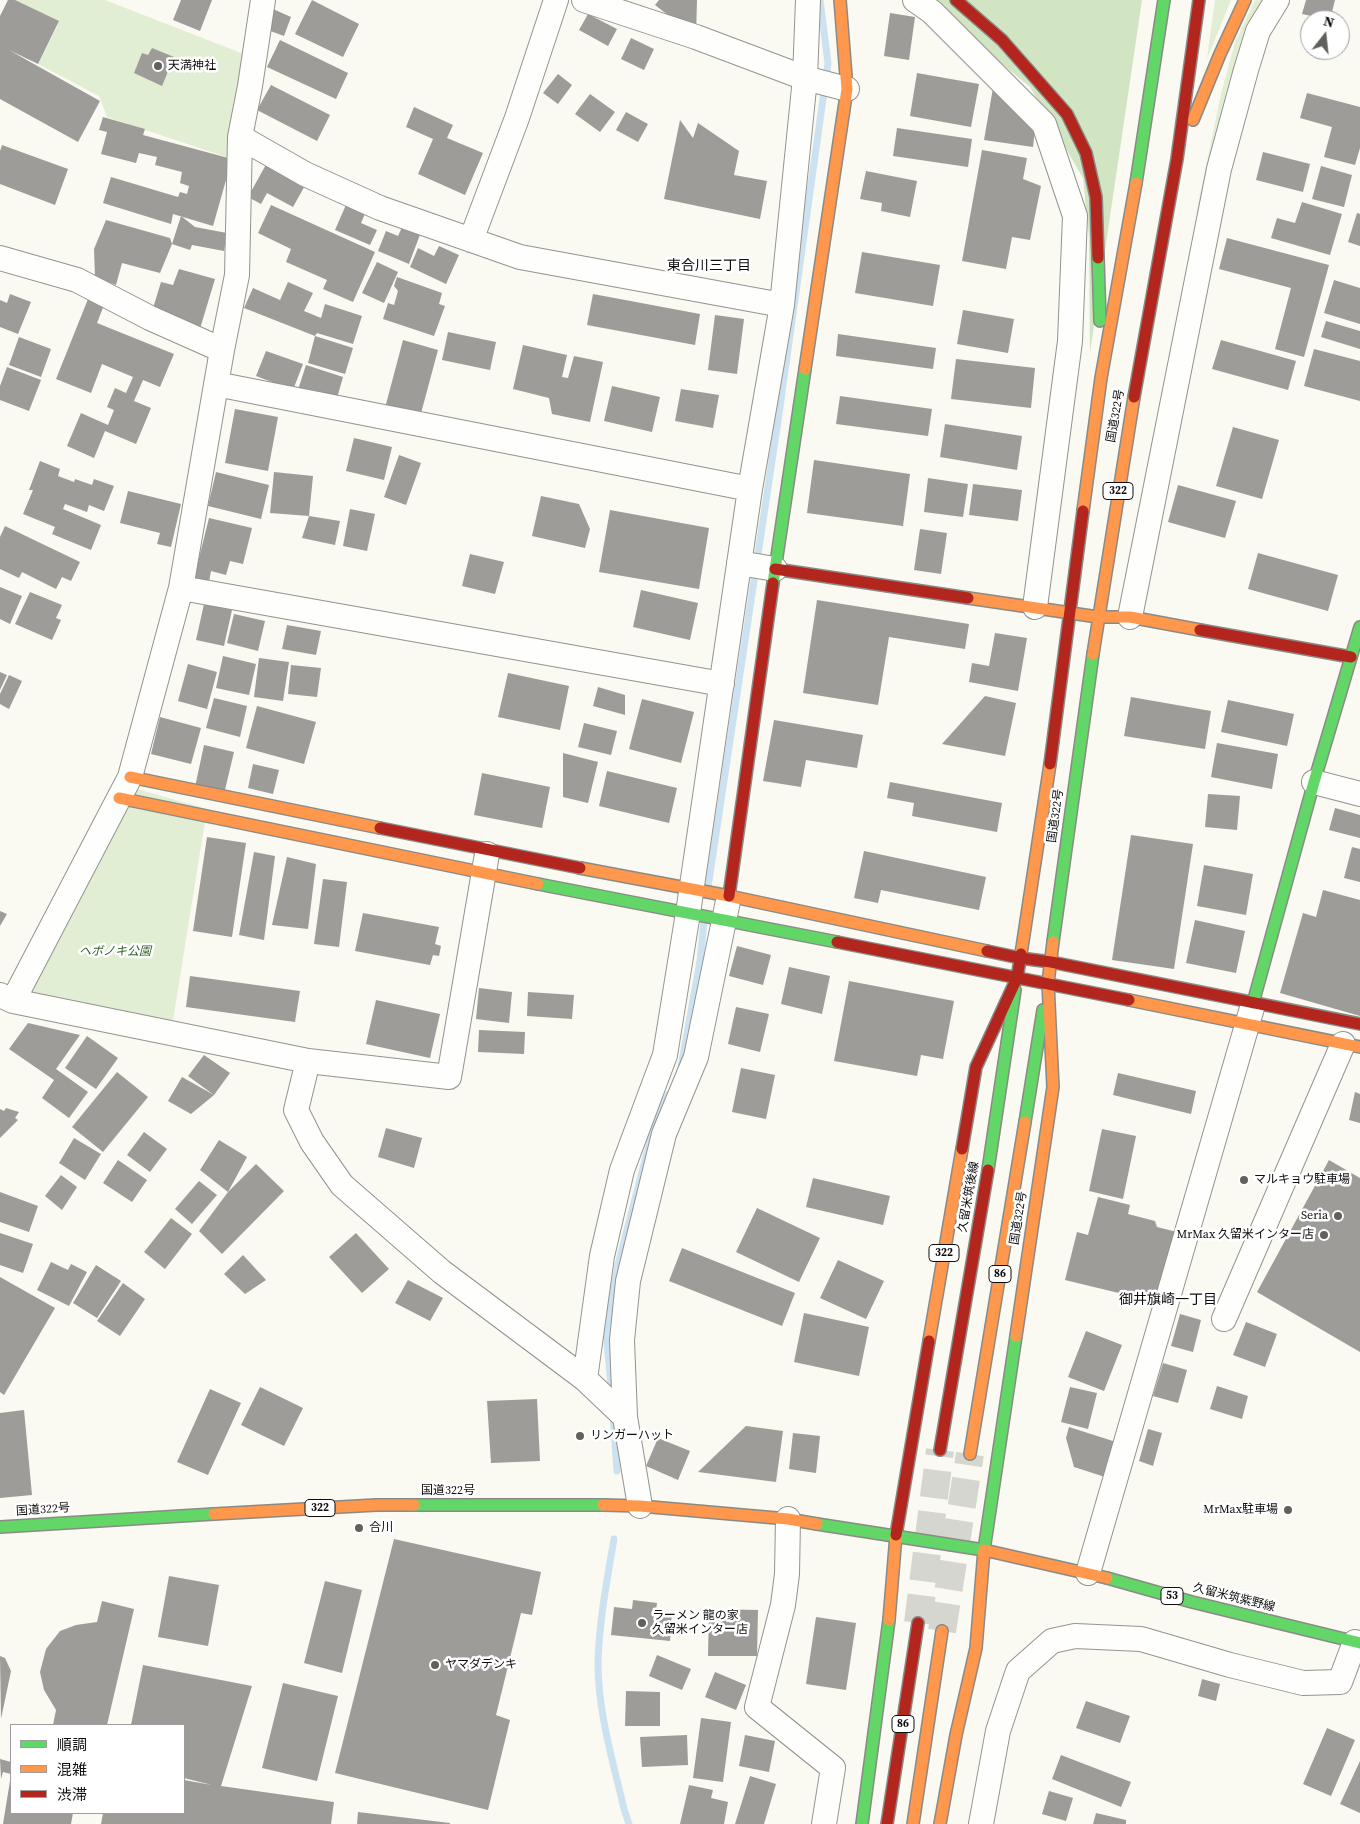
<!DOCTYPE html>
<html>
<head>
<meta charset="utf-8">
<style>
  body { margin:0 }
  #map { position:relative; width:1360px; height:1824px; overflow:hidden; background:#faf9f2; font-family:"Source Serif 4","Noto Sans JP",serif }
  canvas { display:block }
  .legend { position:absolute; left:10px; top:1724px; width:175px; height:90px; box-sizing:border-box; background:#fff; border:1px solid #9e9e9e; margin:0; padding:6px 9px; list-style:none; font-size:15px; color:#0d0d0d }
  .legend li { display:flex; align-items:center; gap:10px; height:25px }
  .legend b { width:25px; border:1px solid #9e9e9e }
  .north { position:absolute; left:1300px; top:10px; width:50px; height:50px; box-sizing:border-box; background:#fff; border:1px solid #9e9e9e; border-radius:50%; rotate:16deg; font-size:14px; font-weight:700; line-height:20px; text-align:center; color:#0d0d0d }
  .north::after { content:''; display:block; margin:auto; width:18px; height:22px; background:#60605d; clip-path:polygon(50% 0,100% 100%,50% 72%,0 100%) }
</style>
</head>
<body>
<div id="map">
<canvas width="1360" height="1824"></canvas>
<ul class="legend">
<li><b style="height:6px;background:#63d668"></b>順調</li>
<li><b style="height:6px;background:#ff974d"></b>混雑</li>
<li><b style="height:6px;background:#b3261e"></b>渋滞</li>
</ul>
<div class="north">N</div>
</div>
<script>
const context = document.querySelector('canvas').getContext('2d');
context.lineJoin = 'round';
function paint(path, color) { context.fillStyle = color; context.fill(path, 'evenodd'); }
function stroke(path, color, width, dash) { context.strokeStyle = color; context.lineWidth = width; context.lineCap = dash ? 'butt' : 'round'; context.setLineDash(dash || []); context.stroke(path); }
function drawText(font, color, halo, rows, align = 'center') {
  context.font = font + ' "Source Serif 4","Noto Sans JP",serif'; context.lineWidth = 5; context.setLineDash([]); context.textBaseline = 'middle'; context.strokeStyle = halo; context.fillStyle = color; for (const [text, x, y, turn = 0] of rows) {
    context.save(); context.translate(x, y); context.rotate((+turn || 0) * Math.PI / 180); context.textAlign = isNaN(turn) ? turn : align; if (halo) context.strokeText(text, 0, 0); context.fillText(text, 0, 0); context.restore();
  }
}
paint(new Path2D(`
  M6,0H105L254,58L232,159L107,117L99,96L38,64L58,25Z
  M1215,0H1231L1207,59Z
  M1255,0H1265L1196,214L1221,94L1235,42Z
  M127,786L207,809L171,1033L13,1001Z`), '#e2eed4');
paint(new Path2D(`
  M924,0H1142L1090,352L1089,238L1083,178L1030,87Z`), '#d2e5c3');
stroke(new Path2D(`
  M708,887L778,421L828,63L820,0
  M681,1067L700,961L704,922
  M612,1395L606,1333L618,1265L655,1122L668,1095
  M613,1414L617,1471
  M614,1539C607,1580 599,1622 598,1663C598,1712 613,1762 624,1809L629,1824`), '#cce2f1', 7);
paint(new Path2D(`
  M8,0H15L59,21L38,64L9,50L100,101L78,142L0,99V16Z
  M181,0H212L200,31L173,20Z
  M312,0L359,24L343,57L295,34Z
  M659,0H697L696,37L655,5Z
  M1306,0H1335L1330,20L1302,14Z
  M273,9L291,17L284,36L265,29Z
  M890,13L915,17L909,60L884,56Z
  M588,14L617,29L608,46L579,30Z
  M631,38L654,49L644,70L621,59Z
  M280,40L348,73L336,99L267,67Z
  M152,48L174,57L162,86L134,73L142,53L148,55Z
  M917,73L979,84L971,127L910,116Z
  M558,74L572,85L558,104L543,93Z
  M271,85L330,115L317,141L257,110Z
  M993,88L1035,129L1033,147L984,140Z
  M1307,93L1360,107V148L1355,165L1324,157L1332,127L1300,118Z
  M590,94L615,112L600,132L575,114Z
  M414,107L453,125L447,138L483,153L465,195L418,174L433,139L406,127Z
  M626,112L648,124L638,142L616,130Z
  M103,117L145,129L143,135L232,159L213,226L173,214L171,224L103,203L111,177L178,197L180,192L187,194L189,186L180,183L182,172L155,165L157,157L139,153L136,163L101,154L107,132L99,130Z
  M680,120L693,138L698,123L739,151L734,175L767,181L760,219L664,199Z
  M897,128L972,139L968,167L893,156Z
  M2,145L68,169L55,205L0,184V151Z
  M982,150L1027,158L1023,179L1041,186L1030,240L1012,237L1006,269L962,261Z
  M1263,152L1310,164L1303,192L1256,180Z
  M268,161L307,182L293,207L267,193L261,204L248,197Z
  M1321,166L1352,175L1344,207L1312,199Z
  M866,171L917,181L910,217L881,211L882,203L860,199Z
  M349,198L368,207L361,223L377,230L370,245L335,230Z
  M1302,202L1342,214L1330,255L1271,238L1277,218L1295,223Z
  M271,205L375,252L353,302L323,289L327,280L286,262L291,249L258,233Z
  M1357,213L1360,214V246L1348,242Z
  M181,216L195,227L227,233L224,251L192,245L190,250L172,244Z
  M106,220L170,238L172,244L160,273L122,263L116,285L95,277L94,249Z
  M403,225L421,232L409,264L378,251L386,231L398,236Z
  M1227,238L1329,265L1304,357L1275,349L1291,288L1219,269Z
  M439,246L459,255L446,284L410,267L418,248L434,256Z
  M862,252L940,265L933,306L855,293Z
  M377,262L398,272L384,303L362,293Z
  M179,269L215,279L199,332L150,318L161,282L173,285Z
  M397,277L442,293L439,304L445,306L434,336L383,319L388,303L394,305L398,291L394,286Z
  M1334,280L1360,288V324L1324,313Z
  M288,282L313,293L304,311L321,318L325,304L362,316L353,344L317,333L315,336L244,308L253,288L280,300Z
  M10,294L31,302L18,334L0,327V300L7,303Z
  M90,294L106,300L97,323L174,354L160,387L143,380L134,401L151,408L136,444L105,431L94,458L67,446L81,413L108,425L114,410L107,407L115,388L126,393L133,377L102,364L91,393L56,379Z
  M593,294L700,314L695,345L587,325Z
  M963,310L1014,319L1008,353L957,344Z
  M715,315L744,319L737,374L708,370Z
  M1326,321L1360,331V349L1321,337Z
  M448,332L496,342L490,370L442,360Z
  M838,334L936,348L933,369L836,356Z
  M315,336L353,348L345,374L308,363Z
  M19,337L51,349L41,377L9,365Z
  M403,340L438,350L420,417L385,408Z
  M1221,340L1296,361L1288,390L1212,369Z
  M523,345L567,355L562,377L568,378L574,356L603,362L590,422L552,414L549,398L513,389Z
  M1314,349L1360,361V401L1304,386Z
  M266,351L303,364L293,390L256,376Z
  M956,359L1035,368L1031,408L951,399Z
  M306,365L343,377L335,405L297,393Z
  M7,367L41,380L29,411L0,400V386Z
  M612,386L660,397L652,432L604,421Z
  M681,389L719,395L713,428L675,421Z
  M840,396L932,409L928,436L836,424Z
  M235,409L278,417L268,471L225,463Z
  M945,424L1022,436L1017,470L940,457Z
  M1233,427L1279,440L1262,499L1216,486Z
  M354,438L392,447L384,480L346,471Z
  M399,455L421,463L406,505L384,497Z
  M814,460L910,474L903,526L807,513Z
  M40,461L60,469L58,476L74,482L75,479L92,485L94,479L114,486L104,511L89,505L87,512L65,504L63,509L101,525L91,550L52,534L55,527L23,514L33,490H29Z
  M216,472L269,485L261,519L208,506Z
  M274,472L313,476L309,516L270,513Z
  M928,478L968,484L963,517L924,512Z
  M973,484L1022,490L1018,521L969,515Z
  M1178,485L1236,501L1225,538L1168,522Z
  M128,491L181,504L171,547L157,544L160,533L120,523Z
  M541,496L579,504L590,529L585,548L532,536Z
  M350,509L375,514L367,551L343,546Z
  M610,510L709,528L699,589L599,572Z
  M309,516L340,521L335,545L302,538Z
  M209,518L252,528L243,564L230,561L226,575L211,571L209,582L194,578Z
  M5,526L80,562L71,581L62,577L56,589L22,572L19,578L0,569V537Z
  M920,529L947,533L941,574L914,570Z
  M1258,553L1338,575L1328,611L1248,589Z
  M470,554L504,562L495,594L462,586Z
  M0,587L22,596L10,624L0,619Z
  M641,590L698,603L690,640L633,627Z
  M30,592L62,605L56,618L61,620L52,640L15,624Z
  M817,600L969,624L965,649L889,637L878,705L803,693Z
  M204,604L232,610L224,646L196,640Z
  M234,614L265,621L258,651L227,643Z
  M287,625L321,631L316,655L282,649Z
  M995,633L1027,638L1018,691L969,682L972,663L989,666Z
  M223,656L256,664L249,695L216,688Z
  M259,658L289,662L283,701L254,697Z
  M188,664L217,672L207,709L178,701Z
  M291,665L321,668L317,697L288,694Z
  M0,672L7,675L0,690Z
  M508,673L569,686L560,730L498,717Z
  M9,675L22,681L9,709L0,704V694Z
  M598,687L625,695V715L593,706Z
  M985,696L1016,703L1005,756L942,744Z
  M1131,697L1211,711L1205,749L1124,736Z
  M214,698L247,706L240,737L206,728Z
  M642,699L694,712L681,763L629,749Z
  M1228,700L1294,714L1287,746L1221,732Z
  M257,706L316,722L304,764L246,748Z
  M160,717L201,728L191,764L151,754Z
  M774,720L863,735L857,768L806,760L801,787L763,781Z
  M584,723L617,731L611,755L578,747Z
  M1217,743L1278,754L1272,789L1211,777Z
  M204,745L234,752L224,794L195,787Z
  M563,753L598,762L588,803L563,797Z
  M253,764L279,770L273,794L248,788Z
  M607,771L677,788L669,823L599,806Z
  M482,773L550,787L542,828L474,815Z
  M890,782L1002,803L997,832L912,816L914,803L887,798Z
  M1208,794L1240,796L1237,830L1205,827Z
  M1335,808L1360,815V838L1329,830Z
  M1131,835L1193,844L1174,969L1112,960Z
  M207,837L246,843L232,937L193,931Z
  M1352,847L1360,849V882L1344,878Z
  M864,851L986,877L979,910L881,890L878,903L854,898Z
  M254,852L275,856L264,940L239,935Z
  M287,857L316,864L308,929L272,925Z
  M1204,865L1253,874L1246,915L1197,906Z
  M323,879L347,882L339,947L314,944Z
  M1323,890L1360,900V1016L1280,993L1303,913L1316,917Z
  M0,911L7,914L0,926Z
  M363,913L439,927L435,944L441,946L439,956L433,955L430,965L355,951Z
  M1195,920L1245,931L1236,973L1186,963Z
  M737,946L771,955L763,985L729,976Z
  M789,967L830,976L822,1014L781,1004Z
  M190,976L300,991L295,1022L186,1007Z
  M849,981L954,1001L943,1059L921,1055L917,1076L834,1061Z
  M479,988L512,992L509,1023L476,1019Z
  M528,992L574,995L572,1019L527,1016Z
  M376,1000L440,1014L430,1058L366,1044Z
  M736,1007L769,1014L760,1052L728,1044Z
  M28,1023L80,1035L56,1069L88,1092L69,1118L42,1098L54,1080L9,1049Z
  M479,1030L525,1032L524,1054L478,1052Z
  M87,1036L118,1058L96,1089L65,1068Z
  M204,1055L230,1073L214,1095L188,1076Z
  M741,1068L775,1075L766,1119L732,1112Z
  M117,1072L148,1097L103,1152L72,1127Z
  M1118,1073L1196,1091L1191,1114L1113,1095Z
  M182,1077L214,1095L191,1114L168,1101Z
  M1355,1092L1360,1094V1123L1349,1120Z
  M6,1108L19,1112L15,1118L18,1120L0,1138V1109L4,1111Z
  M386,1128L422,1138L414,1168L378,1157Z
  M1102,1129L1136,1136L1123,1199L1089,1191Z
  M144,1132L167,1149L150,1172L127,1155Z
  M74,1138L101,1154L85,1180L59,1163Z
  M219,1140L247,1157L228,1192L200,1170Z
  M118,1160L147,1180L132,1202L103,1183Z
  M1329,1160L1360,1178V1352L1257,1292Z
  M256,1164L284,1191L222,1254L199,1231L228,1192Z
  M61,1175L77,1187L62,1210L45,1196Z
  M813,1178L890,1196L883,1225L806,1207Z
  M199,1181L217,1195L192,1224L175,1209Z
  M0,1192L38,1206L29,1232L0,1222Z
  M1098,1197L1130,1205L1128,1214L1155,1221L1157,1227L1177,1232L1160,1303L1065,1280L1077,1232L1088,1235Z
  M757,1208L820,1238L799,1282L736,1252Z
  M171,1218L192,1234L165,1269L144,1252Z
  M0,1233L33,1244L23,1273L0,1265Z
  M356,1233L389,1269L362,1293L329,1257Z
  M682,1248L795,1293L782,1326L669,1281Z
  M243,1255L266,1280L245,1294L224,1274Z
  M838,1260L884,1281L866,1319L820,1298Z
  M51,1262L68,1270L71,1264L87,1272L69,1306L37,1290Z
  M96,1265L121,1281L97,1318L73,1303Z
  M0,1277L55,1308L4,1395L0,1392Z
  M408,1280L443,1298L430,1321L395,1303Z
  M123,1283L145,1299L120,1336L97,1321Z
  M804,1313L869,1327L859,1376L794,1362Z
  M1180,1314L1201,1320L1193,1352L1171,1346Z
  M1246,1322L1277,1334L1265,1367L1233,1355Z
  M1086,1331L1122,1345L1104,1391L1068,1377Z
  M1163,1363L1187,1370L1178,1403L1153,1396Z
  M1217,1386L1248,1396L1242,1419L1210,1409Z
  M260,1387L303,1408L284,1446L241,1425Z
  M1070,1387L1097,1393L1088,1429L1061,1422Z
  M210,1389L241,1403L208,1475L177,1462Z
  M537,1399L540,1461L491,1463L487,1401Z
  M24,1410L32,1495L0,1498V1413Z
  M746,1426L783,1431L776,1482L698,1472Z
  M1069,1427L1116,1442L1105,1477L1074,1467L1066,1438Z
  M1148,1429L1162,1433L1153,1466L1139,1461Z
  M793,1433L820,1436L816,1473L789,1469Z
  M658,1438L690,1451L678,1480L646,1466Z
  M394,1539L541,1572L532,1615L521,1613L496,1715L510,1720L488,1810L335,1773Z
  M169,1576L219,1585L208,1646L158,1637Z
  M325,1581L362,1590L342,1673L304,1663Z
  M633,1600L657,1603L656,1611L672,1612L670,1641L611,1635L614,1607L632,1609Z
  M102,1601L134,1609L107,1725H53L56,1710L44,1690L40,1672L46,1649L60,1631L76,1625L97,1622Z
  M709,1609L758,1610L757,1656H708Z
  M816,1617L856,1623L846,1690L806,1684Z
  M657,1655L691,1669L682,1690L649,1676Z
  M0,1656L5,1658L11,1671L1,1719Z
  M143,1665L252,1686L221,1786L334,1802L331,1824H101L103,1813H184V1780L212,1785L184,1778V1725H131Z
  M715,1672L746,1685L736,1710L705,1697Z
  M1202,1679L1220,1684L1216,1701L1198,1696Z
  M283,1683L338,1696L317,1781L262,1768Z
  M626,1691L660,1692V1726H625Z
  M1086,1701L1130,1716L1120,1743L1076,1728Z
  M701,1718L731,1722L723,1782L693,1778Z
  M1327,1728L1355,1740L1331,1796L1303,1784Z
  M687,1735L688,1765L642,1767L640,1737Z
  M745,1735L775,1741L769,1772L739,1766Z
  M1061,1755L1131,1782L1121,1807L1052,1779Z
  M0,1759L11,1762V1774L3,1772L1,1779Z
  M1360,1761V1813L1340,1804Z
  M750,1776L776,1784L764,1824H735Z
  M10,1781L11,1813H73L71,1824H3Z
  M689,1785L713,1790L711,1798L728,1802L724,1824H680Z
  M1049,1791L1073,1798L1066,1821L1042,1814Z
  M358,1812L450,1823V1824H357Z
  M1096,1813L1126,1820V1824H1093Z`), '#9e9c98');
stroke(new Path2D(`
  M918,1623L940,1450
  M942,1631L970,1454`), '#d6d6d0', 28, [28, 14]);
const street = new Path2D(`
  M584,0L696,37L805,78L847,89
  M915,0L932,12L1044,124L1075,216L1070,341L1035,607
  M240,137L305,174L380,208L520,257L782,305
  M471,240L517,118L556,0
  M0,258L77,280L150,318L222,350
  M216,384L750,489
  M739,563L775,569
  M181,588L722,684
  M1130,617L1219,169L1246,70L1258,31L1277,0
  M1314,782L1360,794
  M0,995L13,1001L308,1061L449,1077L487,854
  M13,1001L130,777L181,588L222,350L237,275L240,137L250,86L263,0
  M308,1061L296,1110L312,1142L342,1185L442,1272L585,1379L625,1417
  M1224,1319L1343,1044
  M585,1379L602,1256L622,1170L665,1055L688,913L750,489L782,305L805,78L808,0
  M640,1506L625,1417L622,1340L628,1281L664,1134L696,1057L728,901
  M788,1519L787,1574L783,1605L757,1707L833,1768L824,1824
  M1088,1573L1252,1008
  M981,1824L998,1731L1018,1671L1052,1641L1075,1636L1141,1639L1230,1665L1303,1683L1340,1682L1355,1642`);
const fast = new Path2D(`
  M1136,183L1164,0
  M1098,258L1100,321
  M773,583L805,369
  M538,884L837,942
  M1053,942L1093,654
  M1253,1003L1314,782L1360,627
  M1025,1122L1043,1010
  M988,1170L1015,990
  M414,1505H603
  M817,1524L984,1550L1016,1336
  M0,1527L214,1514
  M1107,1578L1192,1602L1360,1643
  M862,1824L889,1620`);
const slow = new Path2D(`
  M1193,120L1220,54L1245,0
  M805,369L847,89L840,0
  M1083,511L1101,378L1136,183
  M968,598L1098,617H1130L1200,630
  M1093,654L1134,397
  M130,777L380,828
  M119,798L538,884
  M580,868L729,896L987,951
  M1021,954L1050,764
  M1129,1000L1360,1047
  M1016,1336L1053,1087L1048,983L1053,942
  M929,1341L962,1149
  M970,1454L1025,1122
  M603,1505L640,1506L788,1519L817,1524
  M214,1514L376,1505H414
  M889,1620L896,1535
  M913,1824L942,1631
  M940,1824L956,1735L976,1648L984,1550L1107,1578`);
const jam = new Path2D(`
  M956,0L1002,40L1067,114L1086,153L1096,197L1098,258
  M1134,397L1177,159L1199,0
  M775,569L968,598
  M1200,630L1351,657
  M1050,764L1083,511
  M380,828L580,868
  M729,896L773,583
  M837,942L1129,1000
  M987,951L1020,958L1051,962L1360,1024
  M962,1149L976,1067L1017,978L1021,954
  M940,1450L988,1170
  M896,1535L929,1341
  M887,1824L918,1623`);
stroke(street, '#949390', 26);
stroke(fast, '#8a8a87', 14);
stroke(slow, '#8a8a87', 14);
stroke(jam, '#8a8a87', 14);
stroke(street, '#fefefd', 24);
stroke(fast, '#63d668', 11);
stroke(slow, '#ff974d', 11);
stroke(jam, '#b3261e', 11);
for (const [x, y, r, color] of [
  [158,66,5,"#60605d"],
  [1244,1180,5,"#60605d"],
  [1338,1216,5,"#60605d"],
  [1324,1235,5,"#60605d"],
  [580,1436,5,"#60605d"],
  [1288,1510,5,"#60605d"],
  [359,1528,5,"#60605d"],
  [642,1623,5,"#60605d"],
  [435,1665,5,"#60605d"]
]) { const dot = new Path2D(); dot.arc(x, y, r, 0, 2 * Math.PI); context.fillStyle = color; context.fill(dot); stroke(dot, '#fff', 2); }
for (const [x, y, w] of [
  [1118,491,30],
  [944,1253,30],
  [1000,1274,22],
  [320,1508,30],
  [1172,1596,22],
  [903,1724,22]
]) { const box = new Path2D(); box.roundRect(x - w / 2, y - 8.5, w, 17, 4); context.fillStyle = '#fff'; context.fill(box); stroke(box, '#0d0d0d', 1); }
drawText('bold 11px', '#0d0d0d', null, [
  ["322",1118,491],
  ["322",944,1253],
  ["86",1000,1274],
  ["322",320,1508],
  ["53",1172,1596],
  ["86",903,1724]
]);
drawText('12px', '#0d0d0d', '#fff', [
  ["天満神社",168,66],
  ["マルキョウ駐車場",1254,1180],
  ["Seria",1328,1216,"right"],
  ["MrMax 久留米インター店",1314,1235,"right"],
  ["リンガーハット",590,1436],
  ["MrMax駐車場",1278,1510,"right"],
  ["合川",369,1528],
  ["ラーメン 龍の家",652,1616],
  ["久留米インター店",652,1630],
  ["ヤマダデンキ",445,1665]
], 'left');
drawText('12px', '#0d0d0d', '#fff', [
  ["国道322号",1116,416,-80],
  ["国道322号",1056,816,-82],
  ["久留米筑後線",969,1197,-80],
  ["国道322号",1019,1218,-81],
  ["国道322号",448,1491],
  ["国道322号",43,1510,-4],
  ["久留米筑紫野線",1234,1598,14]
]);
drawText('italic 12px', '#2c5f24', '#fff', [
  ["ヘボノキ公園",115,952]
]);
drawText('14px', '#0d0d0d', '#fff', [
  ["東合川三丁目",709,266],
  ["御井旗崎一丁目",1168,1300]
]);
</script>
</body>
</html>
